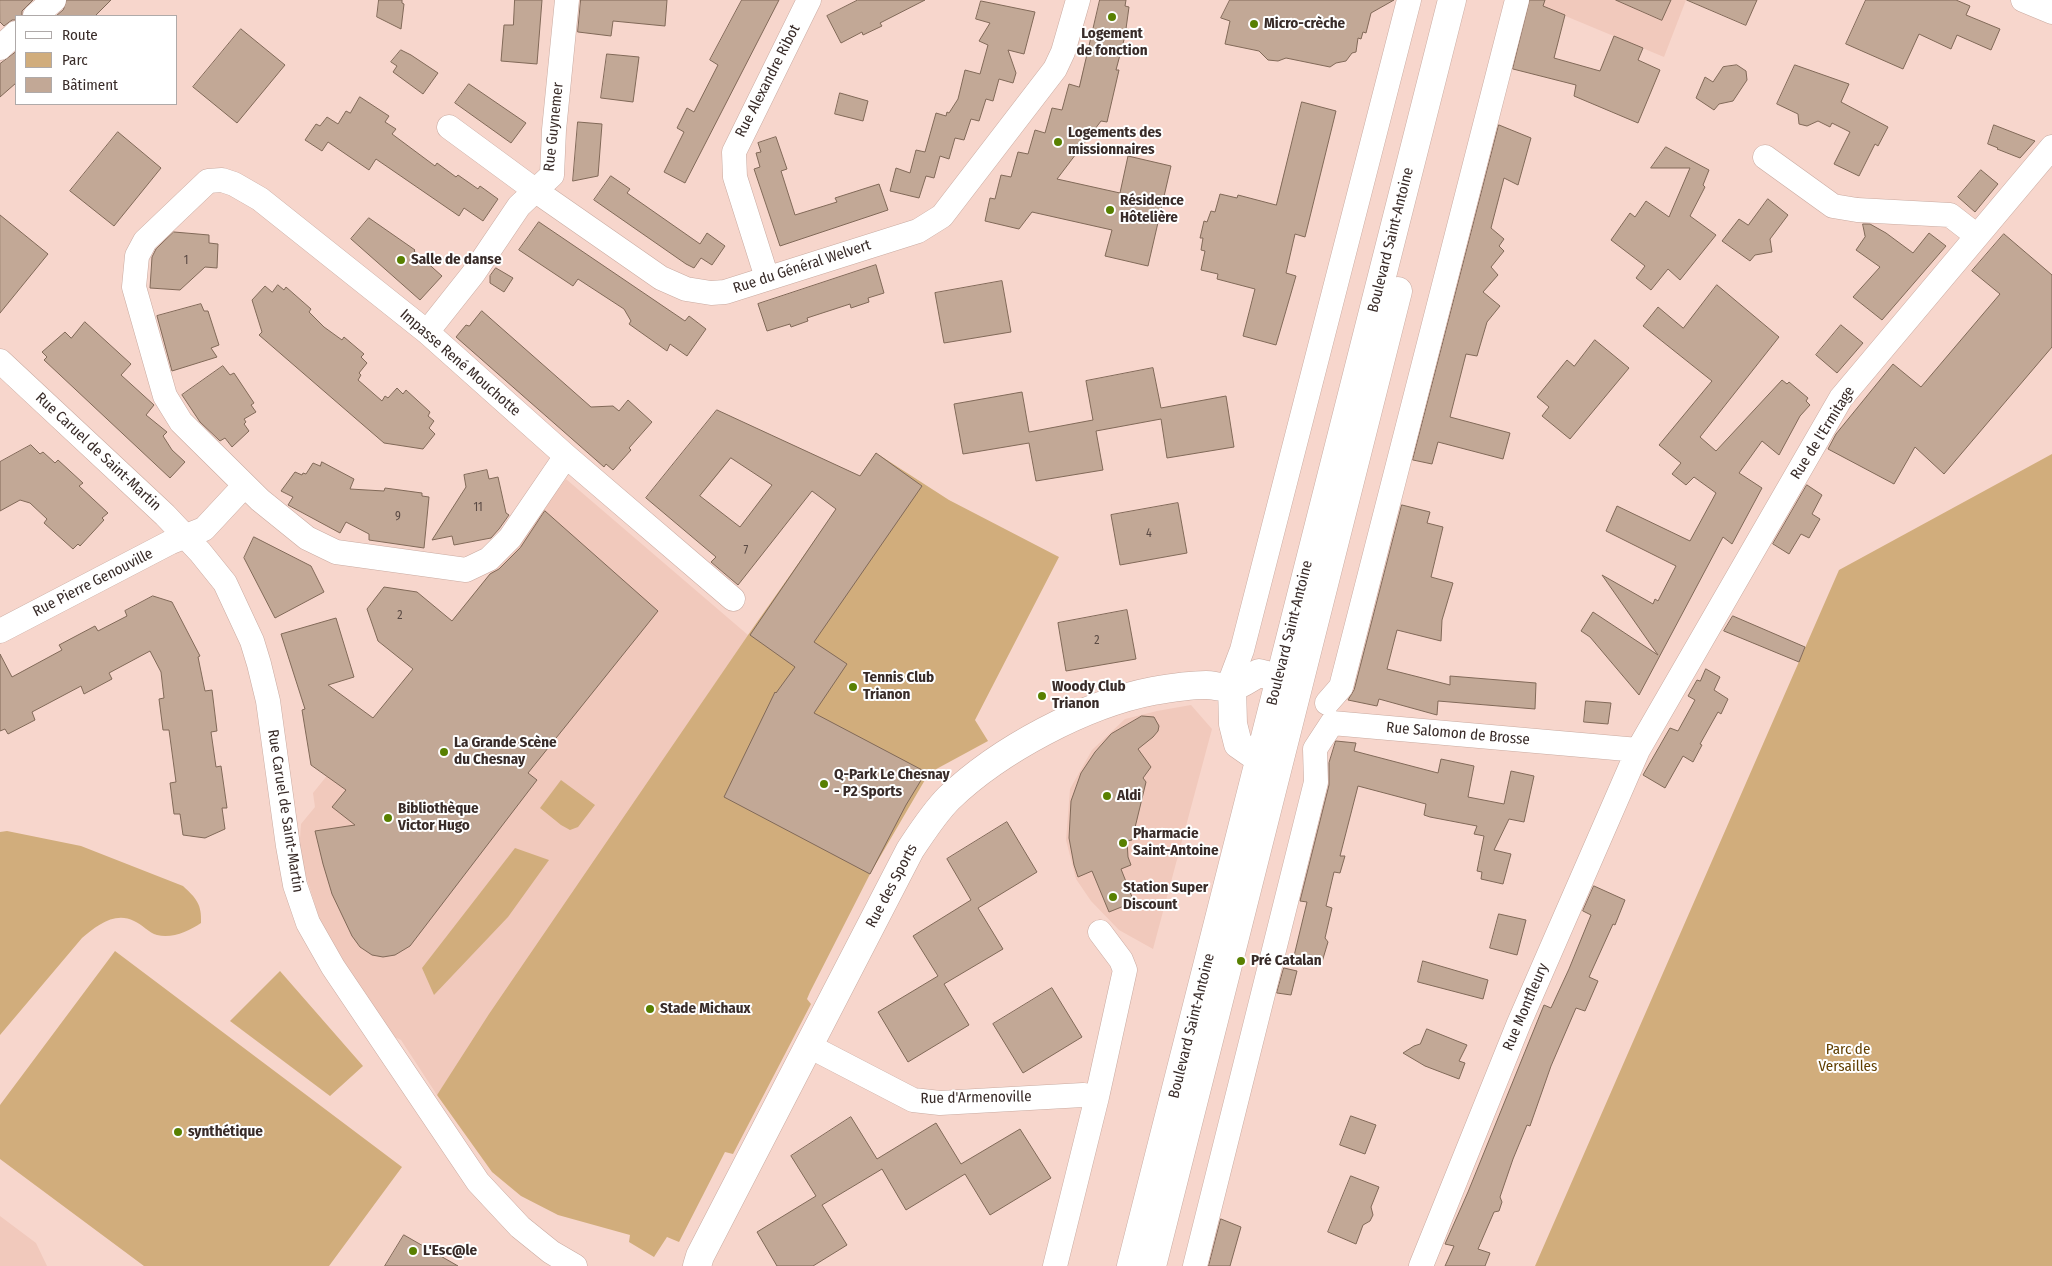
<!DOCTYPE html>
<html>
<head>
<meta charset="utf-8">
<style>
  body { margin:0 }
  #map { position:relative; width:2052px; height:1266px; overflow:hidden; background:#f7d6cc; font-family:"Fira Sans Condensed",sans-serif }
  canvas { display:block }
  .legend { position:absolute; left:15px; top:15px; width:162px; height:90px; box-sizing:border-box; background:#fff; border:1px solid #afaaa9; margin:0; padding:6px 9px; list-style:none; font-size:15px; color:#382b28 }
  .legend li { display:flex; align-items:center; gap:10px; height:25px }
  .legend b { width:25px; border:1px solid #afaaa9 }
</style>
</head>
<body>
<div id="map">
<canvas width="2052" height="1266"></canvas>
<ul class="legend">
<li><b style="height:6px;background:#fff"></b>Route</li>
<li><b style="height:14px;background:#d1ad7c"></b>Parc</li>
<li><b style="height:14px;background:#c2a896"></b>Bâtiment</li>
</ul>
</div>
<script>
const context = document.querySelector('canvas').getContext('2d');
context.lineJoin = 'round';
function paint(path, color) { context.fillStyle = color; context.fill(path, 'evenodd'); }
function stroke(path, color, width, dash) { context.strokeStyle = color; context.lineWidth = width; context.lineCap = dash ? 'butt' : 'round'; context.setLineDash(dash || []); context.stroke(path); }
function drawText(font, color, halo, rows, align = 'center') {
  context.font = font + ' "Fira Sans Condensed",sans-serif'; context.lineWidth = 4; context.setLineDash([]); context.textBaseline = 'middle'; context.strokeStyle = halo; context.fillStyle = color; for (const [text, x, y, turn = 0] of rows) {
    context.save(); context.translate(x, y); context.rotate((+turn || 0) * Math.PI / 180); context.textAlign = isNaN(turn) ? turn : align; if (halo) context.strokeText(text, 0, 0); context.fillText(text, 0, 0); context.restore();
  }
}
paint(new Path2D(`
  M1527,0H1686L1664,57Z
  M566,479L748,635L437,1095L401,1040L390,1035L339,958L321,924L299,853L301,824L315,807L313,793Z
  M1191,705L1212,729L1153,949L1119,930L1091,901L1076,879L1066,840L1070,789L1092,750L1125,719L1157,711Z
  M0,1216L36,1243L47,1266H0Z`), '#f1c9bc');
paint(new Path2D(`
  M876,453L949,500L1059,557L975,720L988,741L929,773L870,874L810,992L807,999L811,1004L733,1154L725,1152L679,1242L667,1237L654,1257L629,1242L630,1235L558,1215L521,1196L492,1172L437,1095L489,1014L748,635Z
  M2052,454V1266H1535L1839,570Z
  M561,780L595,805L578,827L570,830L561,825L540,808Z
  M7,831L81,846L183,886C196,898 202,904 201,923C189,931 172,939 157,935C149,933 142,924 134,921C115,911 96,926 82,938L0,1035V832Z
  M515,848L549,860L508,917L434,995L422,968Z
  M115,951L402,1167L329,1266H144L0,1159V1105Z
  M280,971L363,1066L330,1096L230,1021Z`), '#d1ad7c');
const building = new Path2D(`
  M0,0H33L22,11V16H16V20H12L4,26L0,22Z
  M67,0H111L95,16H56L63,10Z
  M379,0H402V3L404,4L401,29L377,17Z
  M515,0H542L537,64L501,61L504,25H513Z
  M581,0H667L665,26L613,21L611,36L578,32Z
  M742,0H779L685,183L664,172L684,132L677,128L687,108L694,112L718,65L710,60Z
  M858,0H925L880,23L882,26L863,35L862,32L841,43L827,16Z
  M1100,0H1126L1125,6L1129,7L1125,36L1116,70H1119L1107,122L1101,121L1057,179L1120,193L1128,156L1171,166L1148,266L1105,256L1112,230L1032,212L1019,229L985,221L990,198L995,199L1001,175L1011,177L1018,152L1028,154L1035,130L1045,133L1052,108L1062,110L1069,84L1079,87Z
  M1230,0H1394L1371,13L1366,33L1363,32L1361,39L1358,38L1356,52L1352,53L1346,61L1336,63L1330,67L1286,58L1278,61L1268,60L1259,51L1225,44L1230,21L1221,18Z
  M1530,0H1545L1543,6L1565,15L1554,58L1600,71L1614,36L1643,48L1638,60L1660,70L1638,123L1574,96L1576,85L1513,69Z
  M1616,0H1671L1662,20Z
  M1687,0H1757L1746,25Z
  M1866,0H1956L1970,6L1966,15L2000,29L1991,50L1957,35L1951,49L1919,34L1903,69L1846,44Z
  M981,1L1035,12L1024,54L1008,50L1016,73L1013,83L999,79L993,101L986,99L979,121L971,119L964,140L955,138L949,159L940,156L934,178L926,176L919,198L890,191L896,168L910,173L916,150L925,152L936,113L946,116L947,112L949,113L958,99L965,70L980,74L988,45L979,41L990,23L976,19Z
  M241,29L285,65L237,123L193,87Z
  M401,50L411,55L438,73L423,94L393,72L397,66L391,62Z
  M16,52V83L0,97V64Z
  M607,54L639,57L633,102L601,98Z
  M1737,65L1746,71L1747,80L1733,101L1719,104L1714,110L1696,98L1705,77L1713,82L1723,67Z
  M1795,65L1849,84L1841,102L1888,127L1878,146L1875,144L1859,176L1834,164L1850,132L1832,123L1830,127L1818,121L1807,126L1799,124L1798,114L1777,104Z
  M469,84L526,123L511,143L455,103Z
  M840,93L868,101L863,121L835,114Z
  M360,97L389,116L385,122L396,129L392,134L435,166L437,163L456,177L458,175L478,189L480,186L498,199L483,221L464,208L459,216L376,159L369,170L328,142L322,151L305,140L316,124L320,126L327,117L338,124L346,111L350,113Z
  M1302,102L1336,111L1305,237L1295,234L1286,273L1296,276L1276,345L1243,336L1255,289L1217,279L1218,274L1201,270L1205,251L1201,250L1203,238H1200L1204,221L1207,222L1211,211L1215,212L1220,194L1237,198L1238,195L1276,205Z
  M578,122L602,124L598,176L573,181Z
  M1499,125L1531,138L1518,185L1504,178L1491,228L1504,239L1499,246L1504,251L1491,267L1498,275L1483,292L1500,306L1487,322L1477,356L1466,354L1450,417L1510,433L1503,459L1438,442L1432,464L1413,460Z
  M1994,125L2035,141L2020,158L1997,149L1998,148L1988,144Z
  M118,132L161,168L114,226L70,191Z
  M776,137L787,169L781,171L795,215L837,202L835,198L879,184L888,210L780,246L754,169L760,167L756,153L761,152L758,143Z
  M1666,147L1709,170L1703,185L1705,187L1690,216L1716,235L1680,280L1668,269L1651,290L1636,278L1645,266L1611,240L1630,213L1635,217L1646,201L1669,217L1690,168H1651Z
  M1981,170L1998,184L1975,212L1958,197Z
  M611,176L630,189L627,193L700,244L707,233L725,246L712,265L701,258L694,268L686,264L594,200Z
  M1768,199L1788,215L1770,239L1772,252L1755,255L1750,261L1722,241L1739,219L1748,225Z
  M0,215L48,254L0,313Z
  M369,218L415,250L414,251L442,276L420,300L351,239Z
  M539,222L685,321L689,316L706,329L687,356L670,344L667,351L629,324L631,321L624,309L578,279L573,286L519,250Z
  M1863,224H1870L1886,233L1913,253L1929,233L1946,246L1882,320L1853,297L1880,267L1856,250L1865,237Z
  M174,232L209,235V243L218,244L217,268L205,267L180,290L150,288L152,257L156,249Z
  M2004,234L2052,275V347L1944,474L1915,447L1894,484L1828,449L1836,434L1893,364L1921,387L2000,294L1972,271Z
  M876,265L884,293L868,298L869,302L851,308L850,304L807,318L808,321L791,327L790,324L767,331L758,304Z
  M496,268L513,278L504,292L490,283V276Z
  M1002,281L1011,332L944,343L935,293Z
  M278,285L284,290L286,287L311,309L309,312L324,327L342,340L344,337L364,354L361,357L367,363L359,373L361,375L358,380L382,401L385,396L388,398L397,388L403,394L406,390L430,412L428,416L434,421L429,428L435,434L423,449L384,443L259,335L262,332L252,300L265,286L272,292Z
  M1717,285L1779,337L1700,437L1716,451L1782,380L1787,384L1789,382L1808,398L1806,401L1810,405L1800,416L1779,455L1762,441L1739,473L1762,488L1732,544L1723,537L1639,695L1590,637L1581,631L1593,612L1658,655L1602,575L1653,604L1655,599L1658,601L1676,566L1606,531L1617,506L1690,541L1716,493L1694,477L1686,485L1672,474L1681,463L1659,445L1712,381L1643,326L1658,307L1683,328Z
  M201,304L204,311H208L219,345L211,348L217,357L172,371L157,316Z
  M482,311L591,407L613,406L619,411L628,400L652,422L629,448L631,450L613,470L606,464L604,467L456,337L466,325L469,326Z
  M85,322L131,364L121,375L154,405L146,415L167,432L163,436L172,450L185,462L170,478L44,360L47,357L42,352L65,332L71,338Z
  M1841,325L1863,343L1837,373L1816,355Z
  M1595,340L1629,368L1570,439L1542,416L1549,407L1537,397L1567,360L1574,366Z
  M223,366L230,375L234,373L254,403L251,405L256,412L244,419L246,422L244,424L249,431L232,447L225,438L220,441L200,422L182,395Z
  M1153,368L1161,408L1226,396L1234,447L1167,458L1161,419L1134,424L1096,431L1103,470L1036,481L1029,443L963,454L954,404L1022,392L1029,432L1093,420L1086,381Z
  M717,410L860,476L876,453L922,486L814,642L847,664L814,713L926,772L906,805L870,874L724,797L775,692L776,693L795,667L750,635L836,509L812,491L738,585L711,562L716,557L646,498ZM731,458L772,485L740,527L700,496Z
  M31,445L40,454L43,452L55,463L58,460L83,483L79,486L108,513L102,518L104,520L80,546L78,544L73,549L44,523L47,519L30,503L20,500L0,511V462Z
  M322,462L354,479L350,489L384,491L385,488L422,493V496L429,497L424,548L369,540V534L346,522L340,533L288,505L293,497L281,491L295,472L302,475L303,473L306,474L313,463L320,466Z
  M487,470L489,479L498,477L506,513L509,515L499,529L491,538L454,545L452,536L432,540L466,487L464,475Z
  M1807,485L1822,495L1812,514L1820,519L1809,538L1801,534L1789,554L1773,544Z
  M1178,503L1187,553L1120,565L1111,515Z
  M1402,505L1430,512L1427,523L1443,527L1431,577L1453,583L1442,620L1441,641L1397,630L1387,669L1450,685V676L1536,683L1535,709L1438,701L1437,715L1379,699L1377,706L1348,700L1354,690Z
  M545,511L658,611L528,773L537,780L410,946L395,955L383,957L372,955L360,947L352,936L332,894L323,864L315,831L355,825L332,807L346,790L311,765L302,710L305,709L281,634L336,618L354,677L328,685L373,718L413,669L378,641L367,609L384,587L417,592L452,621L490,574L499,569L520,548Z
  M254,537L311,566L324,592L275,618L244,558Z
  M153,596L172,602L200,656L198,657L205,691L212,690L217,731L211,732L216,767L221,766L227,808H222L225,829L205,838L183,835L180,814H174L170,783L176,782L169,730H163L159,699L164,698L161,672L150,651L109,673L112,679L84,694L81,686L32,712L35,720L8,734L5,729L0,731V654L12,677L62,650L59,645L95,626L98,631L127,616L125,611Z
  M1127,610L1136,659L1066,671L1058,623Z
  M1733,616L1805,647L1799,662L1724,631Z
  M1706,669L1720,677L1714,690L1728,699L1721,714L1718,712L1700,744L1702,745L1693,762L1683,756L1665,788L1643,775L1670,728L1678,731L1695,700L1688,696L1697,680L1700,681Z
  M1586,701L1611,703L1608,724L1584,722Z
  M1142,716L1154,717L1159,726L1158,731L1153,737L1138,749L1151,767L1143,778L1146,782L1132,840L1127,841L1128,857L1131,865L1121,869L1134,902L1109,912L1092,871L1078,877L1074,865L1069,838L1071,801L1081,773L1095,752L1111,734Z
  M1336,741L1356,743L1354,751L1438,773L1441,759L1474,766L1468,797L1504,804L1511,771L1534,776L1524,822L1509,819L1494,850L1511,854L1503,884L1481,879L1482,872L1477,871L1484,836L1474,834L1477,826L1430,817L1424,815L1426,804L1358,786L1340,856H1345L1340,873L1334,872L1326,906L1332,908L1325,938L1328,942L1322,962L1294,956L1307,902L1300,901L1329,785V763Z
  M1007,822L1037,872L978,908L1003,949L944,984L969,1025L908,1062L878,1012L938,976L913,936L971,900L947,859Z
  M1594,886L1625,900L1615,925L1613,924L1589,977L1598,981L1585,1011L1576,1008L1551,1066L1530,1126L1527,1125L1513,1159L1500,1197L1502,1202L1499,1211L1494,1212L1478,1249L1490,1253L1485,1266H1445L1454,1246L1445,1244L1468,1192L1544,1005L1551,1008L1569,969L1591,915L1583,911Z
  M1499,914L1526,920L1517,955L1490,948Z
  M1423,961L1488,980L1483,999L1418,982Z
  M1284,968L1297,971L1291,995L1277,993Z
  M1052,988L1082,1037L1023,1073L993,1024Z
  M1427,1029L1467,1045L1459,1061L1465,1063L1459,1079L1425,1066L1403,1053L1414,1046L1420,1044Z
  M1351,1116L1376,1125L1365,1154L1340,1145Z
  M851,1117L877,1159L936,1123L961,1164L1020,1129L1051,1178L990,1215L965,1174L906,1210L882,1169L822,1205L847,1245L813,1266H777L757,1232L816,1196L791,1156Z
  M1351,1176L1379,1187L1371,1207L1373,1215L1370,1221L1363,1225L1356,1244L1328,1232Z
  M1221,1219L1241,1227L1230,1266H1209Z
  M404,1235L458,1266H385Z`);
paint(building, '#c2a896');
stroke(building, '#816958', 1);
const minor = new Path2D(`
  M2023,0L2052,12
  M35,16L54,0
  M0,48L16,33
  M449,127L536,191L661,278L686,289L711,293L725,292L918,231L942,216L1055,69L1063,52L1078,0
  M1765,157L1833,206L1857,210L1950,215L1977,236
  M767,278L735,177L734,152L809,0
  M427,332L473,274L519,206L552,175L554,130L567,0
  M0,361L165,515L200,552L225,583L252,641L259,664L268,701L288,846L295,885L308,923L333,967L478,1182L520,1227L551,1252L575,1266
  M566,456L510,538L489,559L466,570L336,552L307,538L260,500L181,422L165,396L134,287L137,256L145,241L208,181L222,180L234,184L260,199L427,332L566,456L733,599
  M0,631L171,542L204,529L244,486
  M1228,687L1242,650L1409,0
  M1327,703L1341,687L1517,0
  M1332,723L1638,750
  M809,1046L913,1100L940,1103L1083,1095L1097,1097
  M1055,1266L1097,1097L1125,970L1121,960L1100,932
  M1195,1266L1316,782L1315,749L1332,723
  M1421,1266L1519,1023L1638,750L1841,398L2052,147`);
const major = new Path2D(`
  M1232,687L1233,724L1238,744L1258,758
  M697,1266L700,1256L910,850C922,832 934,813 949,798C999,750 1085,704 1153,691C1170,688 1188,685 1206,685C1214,685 1225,689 1232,687C1241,685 1251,677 1259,673L1295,682
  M1131,1266L1452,0
  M1152,1266L1398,291`);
stroke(minor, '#c9aaa0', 25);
stroke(major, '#c9aaa0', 29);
stroke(minor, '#fff', 24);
stroke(major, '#fff', 28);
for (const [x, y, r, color] of [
  [1112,17,5,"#588001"],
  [1254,24,5,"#588001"],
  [1058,142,5,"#588001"],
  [1110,210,5,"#588001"],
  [401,260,5,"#588001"],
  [853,687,5,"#588001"],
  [1042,696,5,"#588001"],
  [444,752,5,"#588001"],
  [824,784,5,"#588001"],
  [1107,796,5,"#588001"],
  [388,818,5,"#588001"],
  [1123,843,5,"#588001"],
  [1113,897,5,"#588001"],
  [1241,961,5,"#588001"],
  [650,1009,5,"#588001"],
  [178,1132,5,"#588001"],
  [413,1251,5,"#588001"]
]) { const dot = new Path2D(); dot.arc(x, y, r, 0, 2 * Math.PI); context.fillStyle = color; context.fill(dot); stroke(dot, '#fff', 2); }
drawText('12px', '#5a4a44', null, [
  ["1",186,261],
  ["11",478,508],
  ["9",398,517],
  ["4",1149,534],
  ["7",746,551],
  ["2",400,616],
  ["2",1097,641]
]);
drawText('bold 15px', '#382b28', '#fff', [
  ["Micro-crèche",1264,24],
  ["Logement",1112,34,"center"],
  ["de fonction",1112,51,"center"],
  ["Logements des",1068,133],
  ["missionnaires",1068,150],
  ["Résidence",1120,201],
  ["Hôtelière",1120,218],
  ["Salle de danse",411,260],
  ["Tennis Club",863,678],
  ["Trianon",863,695],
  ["Woody Club",1052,687],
  ["Trianon",1052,704],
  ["La Grande Scène",454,743],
  ["du Chesnay",454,760],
  ["Q-Park Le Chesnay",834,775],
  ["- P2 Sports",834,792],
  ["Aldi",1117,796],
  ["Bibliothèque",398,809],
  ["Victor Hugo",398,826],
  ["Pharmacie",1133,834],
  ["Saint-Antoine",1133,851],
  ["Station Super",1123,888],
  ["Discount",1123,905],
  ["Pré Catalan",1251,961],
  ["Stade Michaux",660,1009],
  ["synthétique",188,1132],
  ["L'Esc@le",423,1251]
], 'left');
drawText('15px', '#382b28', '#fff', [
  ["Rue Alexandre Ribot",768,81,-63],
  ["Rue Guynemer",554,127,-84],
  ["Boulevard Saint-Antoine",1391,240,-76],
  ["Rue du Général Welvert",802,267,-18],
  ["Impasse René Mouchotte",460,363,41],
  ["Rue de l'Ermitage",1823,433,-58],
  ["Rue Caruel de Saint-Martin",98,452,43],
  ["Rue Pierre Genouville",93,583,-27],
  ["Boulevard Saint-Antoine",1290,633,-76],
  ["Rue Salomon de Brosse",1458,734,5],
  ["Rue Caruel de Saint-Martin",285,811,81],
  ["Rue des Sports",892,886,-62],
  ["Rue Montfleury",1526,1007,-67],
  ["Boulevard Saint-Antoine",1192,1026,-76],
  ["Rue d'Armenoville",976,1098,-1]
]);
drawText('15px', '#613f01', '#fff', [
  ["Parc de",1848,1050],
  ["Versailles",1848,1067]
]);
</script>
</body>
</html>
